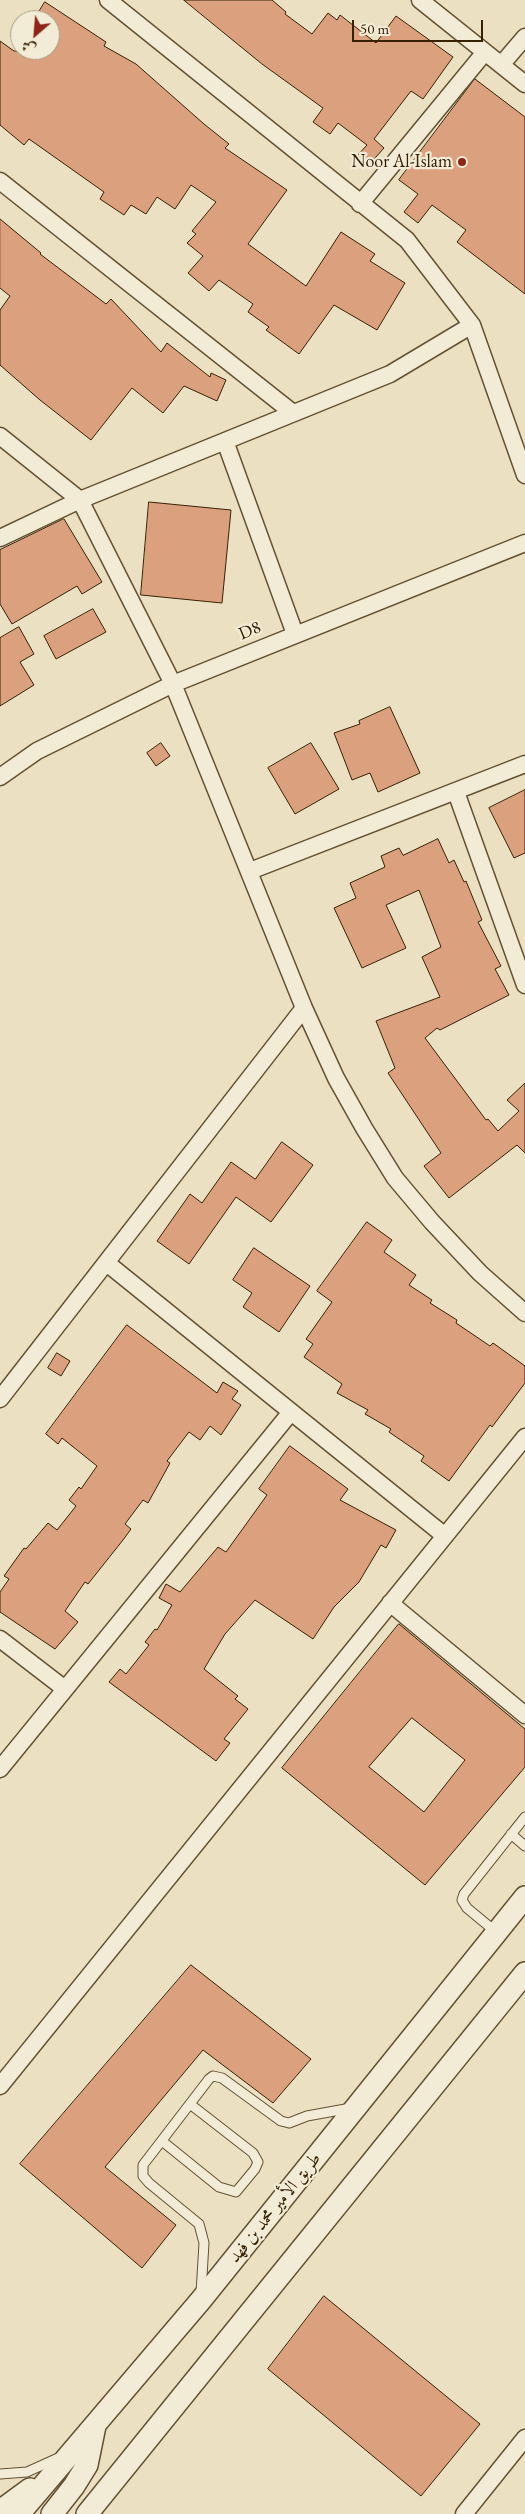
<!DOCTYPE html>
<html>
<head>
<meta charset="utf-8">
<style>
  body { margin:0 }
  #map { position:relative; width:525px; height:2514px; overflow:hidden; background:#ebe1c2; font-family:"EB Garamond",Amiri,serif }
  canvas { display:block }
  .north { position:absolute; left:10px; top:10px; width:50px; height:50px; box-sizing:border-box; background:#f2ecd7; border:1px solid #a79b82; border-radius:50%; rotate:207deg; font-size:14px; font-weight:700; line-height:20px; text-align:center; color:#362102 }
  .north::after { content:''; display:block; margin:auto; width:18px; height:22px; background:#8f2418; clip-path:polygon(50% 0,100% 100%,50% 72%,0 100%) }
  .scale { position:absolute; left:352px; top:20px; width:131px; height:22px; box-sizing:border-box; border:2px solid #362102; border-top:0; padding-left:6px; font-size:15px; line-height:18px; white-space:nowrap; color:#362102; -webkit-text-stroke:4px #f2ecd7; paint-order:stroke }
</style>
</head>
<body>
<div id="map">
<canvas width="525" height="2514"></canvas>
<div class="north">ش</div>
<div class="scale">50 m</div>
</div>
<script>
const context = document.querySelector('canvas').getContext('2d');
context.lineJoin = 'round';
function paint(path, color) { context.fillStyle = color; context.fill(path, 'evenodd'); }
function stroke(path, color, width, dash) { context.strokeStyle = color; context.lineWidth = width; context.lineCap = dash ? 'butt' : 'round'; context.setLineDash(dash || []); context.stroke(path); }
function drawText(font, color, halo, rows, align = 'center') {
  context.font = font + ' "EB Garamond",Amiri,serif'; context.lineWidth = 4.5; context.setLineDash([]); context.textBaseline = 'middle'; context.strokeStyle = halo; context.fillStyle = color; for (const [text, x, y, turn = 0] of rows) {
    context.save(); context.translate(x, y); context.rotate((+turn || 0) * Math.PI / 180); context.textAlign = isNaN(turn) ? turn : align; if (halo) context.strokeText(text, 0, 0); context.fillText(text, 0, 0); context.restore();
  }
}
const building = new Path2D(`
  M184,0H272L286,12L285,14L312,34L328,13L337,20L340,15L376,43L396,16L453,57L423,99L411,91L374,139L384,148L367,167L356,157L367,145L338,123L330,134L313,122L323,108L262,64Z
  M45,2L106,42L104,46L136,64L204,124L229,144L225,148L287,190L248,244L306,286L341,232L375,254L370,261L405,283L377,330L334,305L299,354L266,330L269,327L248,312L253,304L219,280L209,291L188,273L203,256L187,243L196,234L192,231L216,202L191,185L175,209L157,197L146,214L131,205L124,215L100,199L104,192L29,139L24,145L0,125V41L14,51L50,50V20H34Z
  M475,79L525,117V294L457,242L466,230L432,205L418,223L404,212L418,194L399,180Z
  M0,219L41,253L40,254L106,304L111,299L161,352L167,343L210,377L211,373L226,380L217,401L184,386L163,413L132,388L91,440L40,400L0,365V310L10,296L0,288Z
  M149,502L231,510L222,603L141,595Z
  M64,519L102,582L82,594L77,586L12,624L0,604V550Z
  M93,609L106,632L56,659L44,636Z
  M19,627L34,654L20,662L34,685L0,706V638Z
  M390,707L420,773L378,792L370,773L352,780L334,733L360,724L359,721Z
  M161,743L170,756L156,766L147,753Z
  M311,743L339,789L295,814L268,768Z
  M525,790V853L514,858L489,808Z
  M438,839L449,863L454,860L464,882L466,881L482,920L478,922L501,966L495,969L509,995L440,1030L437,1028L425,1038L486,1120L488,1119L498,1131L519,1111L507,1100L525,1083V1153L517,1145L449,1198L424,1166L441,1153L388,1073L395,1068L376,1021L440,997L422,957L441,947L419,890L386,905L406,948L362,968L334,908L356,898L350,883L385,867L381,856L399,848L403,855Z
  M282,1142L313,1165L271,1222L236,1197L189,1264L157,1241L190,1194L202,1203L231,1162L255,1179Z
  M367,1222L392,1240L384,1252L416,1275L409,1285L432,1300L430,1303L457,1320L456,1323L490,1346L493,1343L525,1366V1383L492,1427L490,1425L449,1481L421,1461L424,1456L389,1432L391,1429L365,1414L368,1410L337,1393L342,1384L304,1357L313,1344L306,1339L332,1302L317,1291Z
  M254,1248L310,1286L279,1332L243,1307L252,1293L233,1280Z
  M127,1325L217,1393L223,1382L238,1391L232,1399L241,1405L221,1435L210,1426L200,1440L189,1432L167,1461L170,1463L148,1503L143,1500L125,1524L131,1529L123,1540L88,1584L85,1582L65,1611L78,1622L55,1649L0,1612V1592L9,1579L4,1576L24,1548L26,1549L48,1523L57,1530L76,1506L69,1500L79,1487L81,1489L97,1466L62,1438L58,1444L46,1434Z
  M57,1353L70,1361L61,1376L48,1368Z
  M290,1446L348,1489L340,1500L396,1530L386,1548L381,1545L359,1582L334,1607L313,1639L255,1600L225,1634L204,1669L238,1696L235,1699L248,1709L224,1739L230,1743L216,1761L109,1682L120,1669L126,1674L149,1645L145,1642L155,1629L157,1630L172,1605L159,1598L166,1584L180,1592L218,1547L226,1552L267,1495L259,1489Z
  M399,1624L525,1729V1767L425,1885L282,1768ZM412,1718L465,1760L424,1812L369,1767Z
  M191,1965L311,2059L273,2103L203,2050L105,2167L176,2225L142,2268L20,2164Z
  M324,2296L480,2424L421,2496L268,2369Z`);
paint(building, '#dba07e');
stroke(building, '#362102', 1);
const service = new Path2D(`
  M511,1834L525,1846
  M496,1932L467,1908L462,1900L464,1894L525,1817
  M162,2141L219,2187L236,2192L255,2169L258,2162L253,2153L190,2104
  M201,2293L204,2243L199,2224L149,2183L143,2176V2165L209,2079L213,2076L222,2078L281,2121L289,2123L307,2116L351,2108
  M0,2474L27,2472L58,2458`);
const minor = new Path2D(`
  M108,0L407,240L472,325L525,475
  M420,0L525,84
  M501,65L525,37
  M0,181L293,413
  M360,204L485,52
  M0,436L80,500L173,684L304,1008L336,1078L364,1128L395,1178L432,1222L480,1273L525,1313
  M225,441L295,634
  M0,538L80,500L390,374L472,325
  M0,777L37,751L173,684L525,543
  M456,792L525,985
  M250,871L525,764
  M108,1264L445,1536
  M0,1399L304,1008
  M390,1603L525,1715
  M0,1639L65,1689
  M0,1769L291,1412
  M0,2086L525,1437
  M464,2514L525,2438`);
const tertiary = new Path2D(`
  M0,2511L30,2489
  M19,2514L201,2300L525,1897
  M52,2514L74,2486L87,2465L95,2426
  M87,2514L525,1973`);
stroke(service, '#635132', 11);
stroke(minor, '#635132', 19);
stroke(tertiary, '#635132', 24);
stroke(service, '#f2ecd7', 9);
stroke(minor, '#f2ecd7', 16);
stroke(tertiary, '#f2ecd7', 21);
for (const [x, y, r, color] of [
  [462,162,5,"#8f2418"]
]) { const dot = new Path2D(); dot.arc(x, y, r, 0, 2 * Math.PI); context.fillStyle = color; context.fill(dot); stroke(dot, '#f2ecd7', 2); }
drawText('18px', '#362102', '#f2ecd7', [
  ["Noor Al-Islam",452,162]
], 'right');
drawText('18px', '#362102', '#f2ecd7', [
  ["D8",250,631,-22],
  ["طريق الأمير محمد بن فهد",275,2208,-51]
]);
</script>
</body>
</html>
